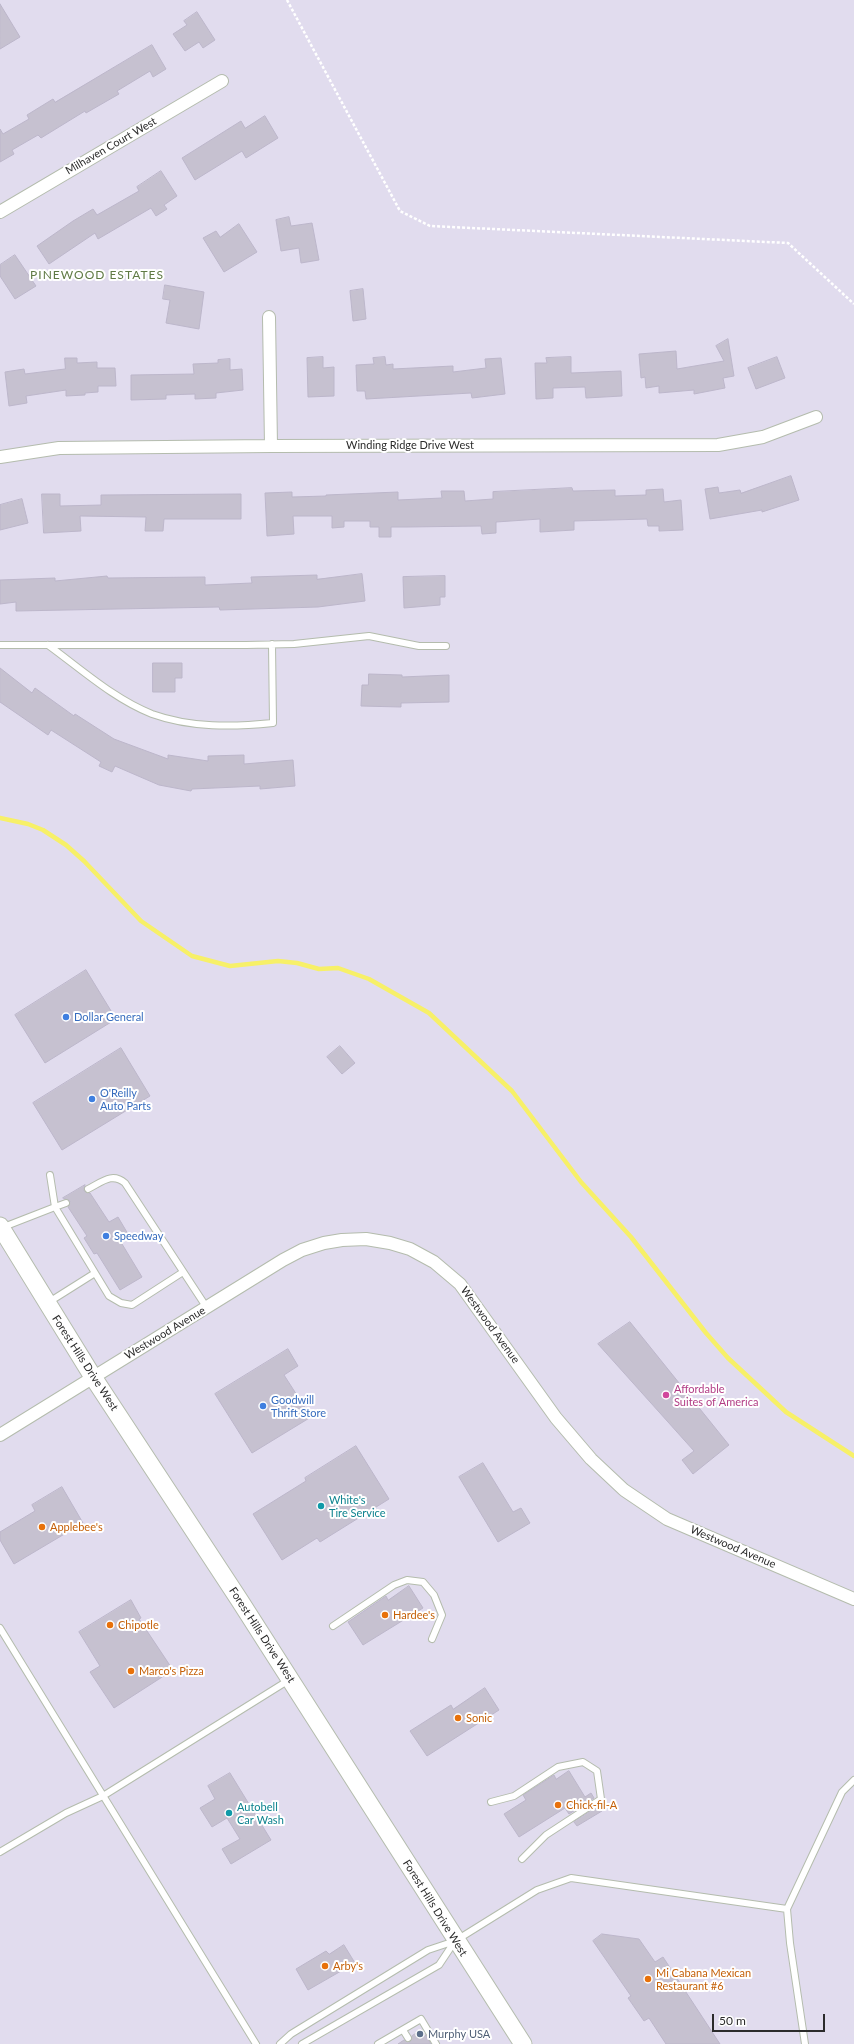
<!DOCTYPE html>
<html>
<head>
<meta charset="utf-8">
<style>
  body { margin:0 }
  #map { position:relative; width:854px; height:2044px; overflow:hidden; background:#e1dcee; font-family:Lato,sans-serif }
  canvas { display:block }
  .scale { position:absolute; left:712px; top:2014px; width:113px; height:18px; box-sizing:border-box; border:2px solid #2b2b2b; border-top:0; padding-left:5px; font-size:12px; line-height:14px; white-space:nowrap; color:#2b2b2b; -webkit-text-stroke:3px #fff; paint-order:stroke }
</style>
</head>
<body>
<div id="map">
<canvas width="854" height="2044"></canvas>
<div class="scale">50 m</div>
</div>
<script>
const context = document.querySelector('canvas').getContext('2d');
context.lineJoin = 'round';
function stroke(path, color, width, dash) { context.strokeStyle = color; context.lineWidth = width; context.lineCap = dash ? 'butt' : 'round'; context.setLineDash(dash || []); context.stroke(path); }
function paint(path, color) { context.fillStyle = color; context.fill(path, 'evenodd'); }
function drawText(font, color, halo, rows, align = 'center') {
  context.font = font + ' Lato,sans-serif'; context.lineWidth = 4; context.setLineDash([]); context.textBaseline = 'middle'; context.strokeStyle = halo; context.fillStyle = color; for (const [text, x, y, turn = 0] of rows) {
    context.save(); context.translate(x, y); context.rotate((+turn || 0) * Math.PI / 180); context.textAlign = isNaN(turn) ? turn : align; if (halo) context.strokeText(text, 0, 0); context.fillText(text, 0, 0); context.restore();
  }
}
stroke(new Path2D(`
  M0,818L28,824L43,830L66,845L84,861L141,921L192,956L230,966L278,961L297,963L319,969L338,968L369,979L429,1013L512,1091L581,1182L631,1237L706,1333L728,1358L786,1412L854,1456`), '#f7f068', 4.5);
const building = new Path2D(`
  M0,4L20,37L0,49Z
  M197,12L215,40L203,48L199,42L185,51L173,34L187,25L184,21Z
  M152,45L166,69L153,77L150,71L117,91L119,94L86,113L85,111L41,138L38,135L12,150L14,154L0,162V129L3,134L29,119L27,115L53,99L55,102Z
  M265,116L278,138L246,158L242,151L195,180L182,158L241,121L245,128Z
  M161,171L177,196L164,205L167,209L156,216L151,208L98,239L95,233L49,264L37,246L73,221L93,209L97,215L139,191L137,187Z
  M289,217L291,226L312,223L319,260L301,263L299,248L281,251L276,220Z
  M239,224L257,252L224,272L203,238L216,231L220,237Z
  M15,255L36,286L15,299L0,276V265Z
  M165,285L204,292L199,329L166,323L170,300L163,299Z
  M363,289L366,319L353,321L350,291Z
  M728,339L734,376L723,378L725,388L694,394V390L659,393V386L646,388L645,377L641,378L639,354L676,351L677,369L724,361L716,346Z
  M323,357V368L334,367V396L308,397L307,358Z
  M385,357L386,365L393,364V369L453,366V372L486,368L485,359L501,358L505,394L472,398L471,393L366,399L365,391H357L356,365L374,364L373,358Z
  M571,357V373L621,371L622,396L586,398L585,387L553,388V398L536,399L535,363H547L546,358Z
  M777,357L785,378L756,389L748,368Z
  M65,358H77V363L97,362V368H115L116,386H98V392L85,393V395L66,396V390L26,396L27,403L9,406L5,372L24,369L25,374L65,369Z
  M230,359V370L242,369L243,390L216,393V398L195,399V394L166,395V399L131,400V375L194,374L193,364L218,363V360Z
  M791,476L799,500L762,512V510L710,519L705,489L718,487L719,493L740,490L741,493Z
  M572,488L573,491L615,490V496L646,495V490L663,489L664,502L681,500L683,530L659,531V526H648L647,519L574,521V530L540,532V519L496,522V533L482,534L481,526L407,527H391V537H379V527H370V521H344V527L332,528V516H293L294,534L267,536L265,493L292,492V497L326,496V495L398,492V500L442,498L441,491H464L465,501L493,499V492Z
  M42,494H60V506L101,505V495L241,494V519H164L163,531H145L146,517L80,516L81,531L44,533Z
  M22,499L28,523L0,530V505Z
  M362,574L365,601L318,607L220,610L219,607L16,611V602L0,604V580L55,578V581L107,576L108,578L205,577V585L252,583L251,577L317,575V579Z
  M445,576V597H440V605L404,608L403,577Z
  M153,663H182V678H175V692H153Z
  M0,668L32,693L35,688L74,716L75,714L114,739L168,759V755L208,761V756L244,755V764L293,760L295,786L260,789V786L192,789L191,791L159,785L115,766L112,772L99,766L101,762L51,730L48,735L0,702Z
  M369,674L402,675V677L449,675V702L401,703V707L361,706L362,685H368Z
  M86,970L116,1019L45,1063L15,1015Z
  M340,1046L355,1063L342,1074L327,1057Z
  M121,1048L150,1096L62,1150L33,1103Z
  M85,1185L84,1191L90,1193L109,1222L118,1217L128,1234L119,1239L142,1277L120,1290L97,1253L94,1254L84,1238L87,1236L68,1207L70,1201L63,1198Z
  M630,1322L729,1445L693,1474L682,1460L694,1451L598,1344Z
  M288,1349L298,1366L284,1375L311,1417L252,1453L215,1394Z
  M356,1446L389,1499L320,1542L317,1538L282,1560L253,1514L306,1481L305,1478Z
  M483,1463L513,1512L521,1508L530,1523L498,1542L459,1477Z
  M62,1487L83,1523L14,1564L0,1540V1532L35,1511L32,1505Z
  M409,1586L423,1608L363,1645L348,1622L386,1596L388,1600Z
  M131,1600L141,1618L139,1619L173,1670L114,1708L90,1672L100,1666L79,1632Z
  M485,1688L499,1710L427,1756L410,1731L451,1705L453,1709Z
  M569,1771L585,1797L591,1793L594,1798L569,1814L565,1808L519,1837L504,1814L526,1800L523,1795L554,1775L556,1779Z
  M230,1773L271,1840L231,1864L222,1849L240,1839L227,1818L212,1827L200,1808L215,1799L208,1786Z
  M599,1806L602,1811L577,1826L574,1822Z
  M602,1934L639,1939L655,1962L663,1957L720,2044H666L649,2018L644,2021L628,1998L631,1996L593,1941Z
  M344,1945L355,1963L308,1990L296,1969L326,1951L329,1954Z
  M422,2030L431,2044H398L404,2040L410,2042L412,2036Z`);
paint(building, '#c6c1d0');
stroke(building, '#bcb6ca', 1);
const lane = new Path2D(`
  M0,645H246L294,644L369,636L419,646H446
  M48,645C81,669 114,699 152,714C191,728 233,727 273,723L272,644
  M88,1189C102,1182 112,1172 125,1183L207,1308
  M66,1203L55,1207L109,1296L121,1303L132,1305L183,1272
  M1,1228L55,1207L50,1175
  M49,1302L95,1273
  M333,1626L394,1585L407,1580L423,1582L434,1595L442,1615L432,1639
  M0,1628L256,2044
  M491,1802L514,1796L558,1767L583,1762L597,1771L601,1799L546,1835L522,1859
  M0,1852L66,1813L103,1796L289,1680
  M403,2030L408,2038
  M280,2044L291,2034L428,1950L455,1941L537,1890L571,1878L787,1909
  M302,2044L439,1965L455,1941
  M378,2044L421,2019L436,2044
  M805,2044L790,1943L787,1909L842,1792L854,1780`);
const street = new Path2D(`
  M0,212L222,81
  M269,317L271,446
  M0,457L59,448L271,446L718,445L763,437L816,417
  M0,1435L283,1260L302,1250L324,1243L342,1240L366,1239L390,1243L410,1249L434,1262L460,1284L556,1418L591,1459L624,1490L667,1519L854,1599`);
const secondary = new Path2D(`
  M0,1226L93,1377L240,1601L523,2044`);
stroke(lane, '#b4bcad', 8);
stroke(street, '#b4bcad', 14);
stroke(secondary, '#b4bcad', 19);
stroke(new Path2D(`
  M287,0L400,211L430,226L788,243L854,304`), '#fff', 2.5, [3, 2]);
stroke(lane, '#fff', 6);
stroke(street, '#fff', 12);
stroke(secondary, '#fff', 17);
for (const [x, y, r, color] of [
  [66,1017,4,"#3f7fe0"],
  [92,1099,4,"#3f7fe0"],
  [106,1236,4,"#3f7fe0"],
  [666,1395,4,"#d1479c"],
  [263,1406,4,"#3f7fe0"],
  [321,1506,4,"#0f9aa8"],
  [42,1527,4,"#e8710a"],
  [385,1615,4,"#e8710a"],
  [110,1625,4,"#e8710a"],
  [131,1671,4,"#e8710a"],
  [458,1718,4,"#e8710a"],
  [558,1805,4,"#e8710a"],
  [229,1813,4,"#0f9aa8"],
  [325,1966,4,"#e8710a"],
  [648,1979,4,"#e8710a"],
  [420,2034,4,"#5c6f8a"]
]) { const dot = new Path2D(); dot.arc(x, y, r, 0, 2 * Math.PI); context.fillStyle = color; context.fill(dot); stroke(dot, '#fff', 1.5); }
drawText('11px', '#2b2b2b', '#fff', [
  ["Milhaven Court West",111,146,-30],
  ["Winding Ridge Drive West",410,445],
  ["Westwood Avenue",490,1325,54],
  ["Westwood Avenue",165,1333,-31],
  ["Forest Hills Drive West",85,1363,57],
  ["Westwood Avenue",733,1547,23],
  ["Forest Hills Drive West",262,1635,57],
  ["Forest Hills Drive West",435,1908,58]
]);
drawText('11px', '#366cbe', '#fff', [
  ["Dollar General",74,1017],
  ["O'Reilly",100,1093],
  ["Auto Parts",100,1106],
  ["Speedway",114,1236],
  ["Goodwill",271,1400],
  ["Thrift Store",271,1413]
], 'left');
drawText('11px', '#b23c85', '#fff', [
  ["Affordable",674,1389],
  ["Suites of America",674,1402]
], 'left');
drawText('11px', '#0d838f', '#fff', [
  ["White's",329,1500],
  ["Tire Service",329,1513],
  ["Autobell",237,1807],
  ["Car Wash",237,1820]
], 'left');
drawText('11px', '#c56008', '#fff', [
  ["Applebee's",50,1527],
  ["Hardee's",393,1615],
  ["Chipotle",118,1625],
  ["Marco's Pizza",139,1671],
  ["Sonic",466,1718],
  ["Chick-fil-A",566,1805],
  ["Arby's",333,1966],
  ["Mi Cabana Mexican",656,1973],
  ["Restaurant #6",656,1986]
], 'left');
drawText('11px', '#4e5e75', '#fff', [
  ["Murphy USA",428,2034]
], 'left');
context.letterSpacing = '1px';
drawText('12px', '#607a45', '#fff', [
  ["PINEWOOD ESTATES",97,275]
]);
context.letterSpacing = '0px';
</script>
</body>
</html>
